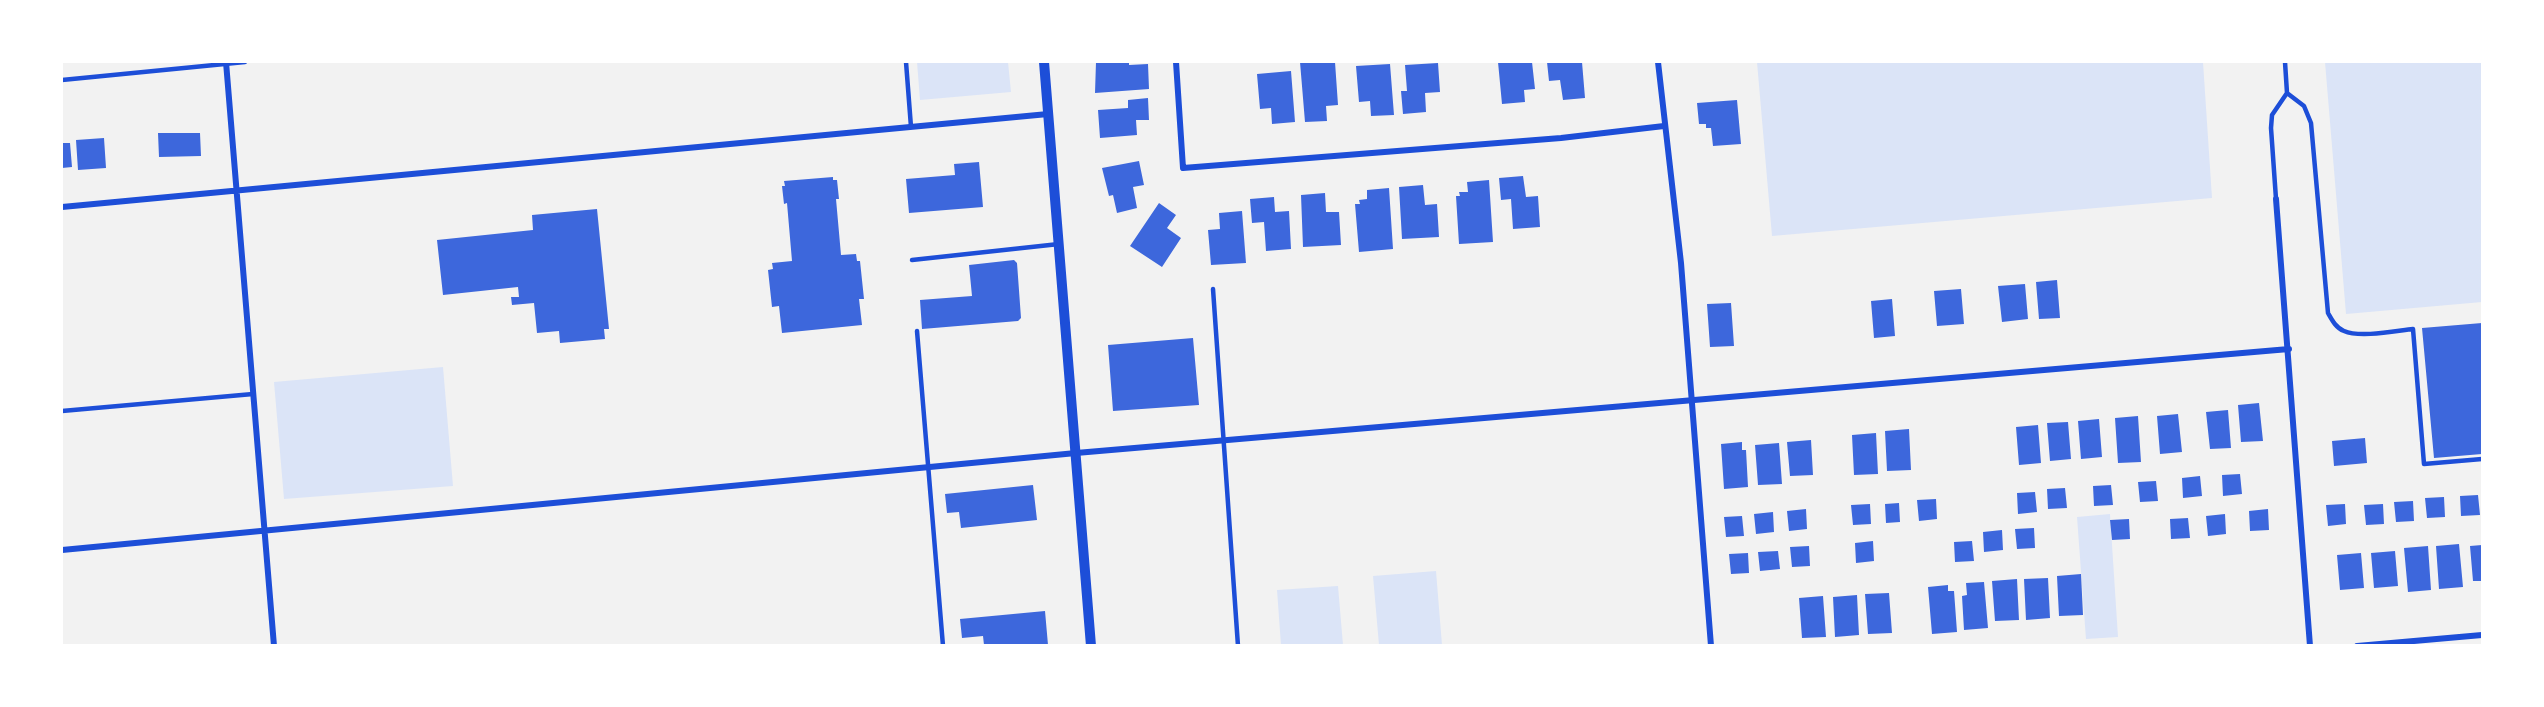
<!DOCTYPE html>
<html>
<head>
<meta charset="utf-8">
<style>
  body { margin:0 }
  #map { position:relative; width:2544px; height:707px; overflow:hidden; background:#f2f2f2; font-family:"Source Serif 4",serif }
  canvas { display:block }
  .frame { position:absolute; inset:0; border:63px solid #fff; pointer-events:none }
</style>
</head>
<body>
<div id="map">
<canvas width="2544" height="707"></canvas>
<div class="frame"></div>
</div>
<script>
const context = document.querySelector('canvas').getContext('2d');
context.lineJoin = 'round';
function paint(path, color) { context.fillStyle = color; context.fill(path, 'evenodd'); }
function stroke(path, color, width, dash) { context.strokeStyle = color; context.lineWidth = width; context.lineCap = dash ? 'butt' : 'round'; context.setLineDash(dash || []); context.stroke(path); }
paint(new Path2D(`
  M917,62H1008L1011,92L920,100Z
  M1757,62H2203L2212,198L1772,236Z
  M2325,62H2482V302L2346,314Z
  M443,367L453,486L284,499L274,382Z
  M2110,514L2118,637L2086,639L2077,517Z
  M1436,571L1442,645H1379L1373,576Z
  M1338,586L1343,645H1281L1277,590Z`), '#dbe4f7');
paint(new Path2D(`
  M1096,62H1129V65L1148,64L1149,89L1095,93Z
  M1300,62H1335L1338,105L1326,106L1327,121L1305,122Z
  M1498,62H1532L1535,89L1524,90L1525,102L1502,104Z
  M1547,62H1582L1585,98L1563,100L1560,80L1549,81Z
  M1438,63L1440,92L1425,93L1426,112L1403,114L1401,91H1407L1405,65Z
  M1390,64L1394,115L1371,116L1370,101L1359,102L1356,66Z
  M1291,71L1295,122L1272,124L1271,108L1260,109L1257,74Z
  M1148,98L1149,120H1136L1137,135L1100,138L1098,110L1128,108V100Z
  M1737,100L1741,144L1713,146L1711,128H1706V124H1699L1697,103Z
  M158,133H200L201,156L159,157Z
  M104,138L106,168L78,170L76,140Z
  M62,143H70L72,167L62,168Z
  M1139,161L1144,185L1133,187L1137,208L1117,213L1113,195L1109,196L1102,168Z
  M979,162L983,207L909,213L906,179L955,175L954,164Z
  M1523,176L1526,197L1538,196L1540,227L1513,229L1511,199L1501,200L1499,178Z
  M833,177V180H837L839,199H836L841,255L856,254L857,261H860L864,299H859L862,325L782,333L779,306L772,307L768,270L773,269L772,263L792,261L787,203L784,204L782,186H785L784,181Z
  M1489,180L1493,242L1459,244L1456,196H1460L1459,192H1468L1467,182Z
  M1423,185L1425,205L1437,204L1439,237L1402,239L1399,187Z
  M1389,188L1393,249L1359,252L1355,204H1360L1359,200L1367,199V190Z
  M1325,193L1326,212H1339L1341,245L1303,247L1301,195Z
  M1274,197L1275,212L1289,211L1291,249L1266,251L1264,222L1252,223L1250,199Z
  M1159,203L1176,215L1167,228L1181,238L1162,267L1130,246Z
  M597,209L609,329H604L605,339L560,343L559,331L537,333L534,303L512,305L511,297H519L518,287L443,295L437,240L533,230L532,215Z
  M1242,211L1246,263L1211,265L1208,230L1220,229L1219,213Z
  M1014,260L1017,263L1021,318L1018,321L922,329L920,300L972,296L969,265Z
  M2057,280L2060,318L2039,319L2036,282Z
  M2025,284L2028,319L2002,322L1998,286Z
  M1961,289L1964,324L1937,326L1934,291Z
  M1892,299L1895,336L1874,338L1871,301Z
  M1731,303L1734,346L1710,347L1707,304Z
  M2482,323V454L2434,458L2422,328Z
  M1193,338L1199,405L1113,411L1108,345Z
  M2259,403L2263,441L2241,442L2238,405Z
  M2228,410L2231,448L2210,449L2206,412Z
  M2178,414L2182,452L2160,454L2157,416Z
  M2138,416L2141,462L2118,463L2115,418Z
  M2099,419L2102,457L2081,459L2078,421Z
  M2068,422L2071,459L2050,461L2047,423Z
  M2038,425L2041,463L2019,465L2016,427Z
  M1909,429L1911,470L1887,471L1885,431Z
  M1876,433L1878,474L1854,475L1852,435Z
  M2365,438L2367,463L2334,466L2332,441Z
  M1811,440L1813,475L1790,476L1787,442Z
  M1742,442V450H1746L1748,487L1724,489L1721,444Z
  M1779,443L1782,484L1758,485L1755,445Z
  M2240,474L2242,494L2223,496L2222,475Z
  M2200,476L2202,496L2183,498L2182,478Z
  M2156,481L2158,501L2140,502L2138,482Z
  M1033,485L1037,520L961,528L959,512L947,513L945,494Z
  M2111,485L2113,505L2094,506L2093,486Z
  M2065,488L2067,508L2048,509L2047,489Z
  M2035,492L2037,512L2018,514L2017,493Z
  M2478,495L2480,515L2461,516L2460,496Z
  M2444,497L2445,517L2427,518L2425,498Z
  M1936,499L1937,519L1919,521L1917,500Z
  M2413,501L2414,521L2396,522L2394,502Z
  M1899,503L1900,522L1886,523L1885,504Z
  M1870,504L1871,524L1853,525L1851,505Z
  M2345,504L2346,524L2328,526L2326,505Z
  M2383,504L2384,524L2366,525L2364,505Z
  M1806,509L1807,529L1789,531L1787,511Z
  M2268,509L2269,530L2250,531L2249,511Z
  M1773,512L1774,532L1756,534L1754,514Z
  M2225,514L2226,534L2208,536L2206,516Z
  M1742,516L1744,536L1726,537L1724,517Z
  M2188,518L2190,538L2171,539L2170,519Z
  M2129,519L2130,539L2112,540L2110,520Z
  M2034,528L2035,548L2017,549L2015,529Z
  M2002,530L2003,550L1984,552L1983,532Z
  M1873,541L1874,561L1856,563L1855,543Z
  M1972,541L1974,561L1955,562L1954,542Z
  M2459,544L2463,587L2439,589L2436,546Z
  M2482,545V581H2473L2470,546Z
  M1809,546L1810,566L1792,567L1790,547Z
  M2428,546L2431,590L2408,592L2404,548Z
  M1778,551L1780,569L1760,571L1758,552Z
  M2395,551L2398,586L2374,588L2371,553Z
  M1748,553L1749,573L1731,574L1729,554Z
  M2361,553L2364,588L2340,590L2337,555Z
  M2081,574L2083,615L2059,616L2057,576Z
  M2048,578L2050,618L2026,620L2024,579Z
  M2017,579L2019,620L1995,621L1992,581Z
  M1984,582L1988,628L1964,630L1962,596L1967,595L1966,583Z
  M1948,585V591H1954L1957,632L1932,634L1928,587Z
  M1889,593L1892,633L1868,634L1865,594Z
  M1857,595L1859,635L1835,637L1833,597Z
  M1823,596L1826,637L1802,638L1799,598Z
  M1045,611L1048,645H984L983,636L962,638L960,619Z`), '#3d67dc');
stroke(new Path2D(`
  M906,62L911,127
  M62,80L245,62
  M2287,93L2304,106L2311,123L2328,313C2332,320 2336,328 2344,331C2360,338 2395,331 2413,329L2424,464L2482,459
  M2276,199L2271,128L2272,115L2287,93L2285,62
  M912,260L1059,244
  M1213,289L1238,646
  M917,331L943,646
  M62,411L253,394`), '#1d4ed8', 4.5);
stroke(new Path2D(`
  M226,62L274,646
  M1176,62L1183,168L1561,138L1664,126
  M1658,62L1681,263L1711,646
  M2276,199L2310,646
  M62,207L1048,114
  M62,550L1076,453L2289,349
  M2357,646L2482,635`), '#1d4ed8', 6);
stroke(new Path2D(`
  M1044,62L1091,646`), '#1d4ed8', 10);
</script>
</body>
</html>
